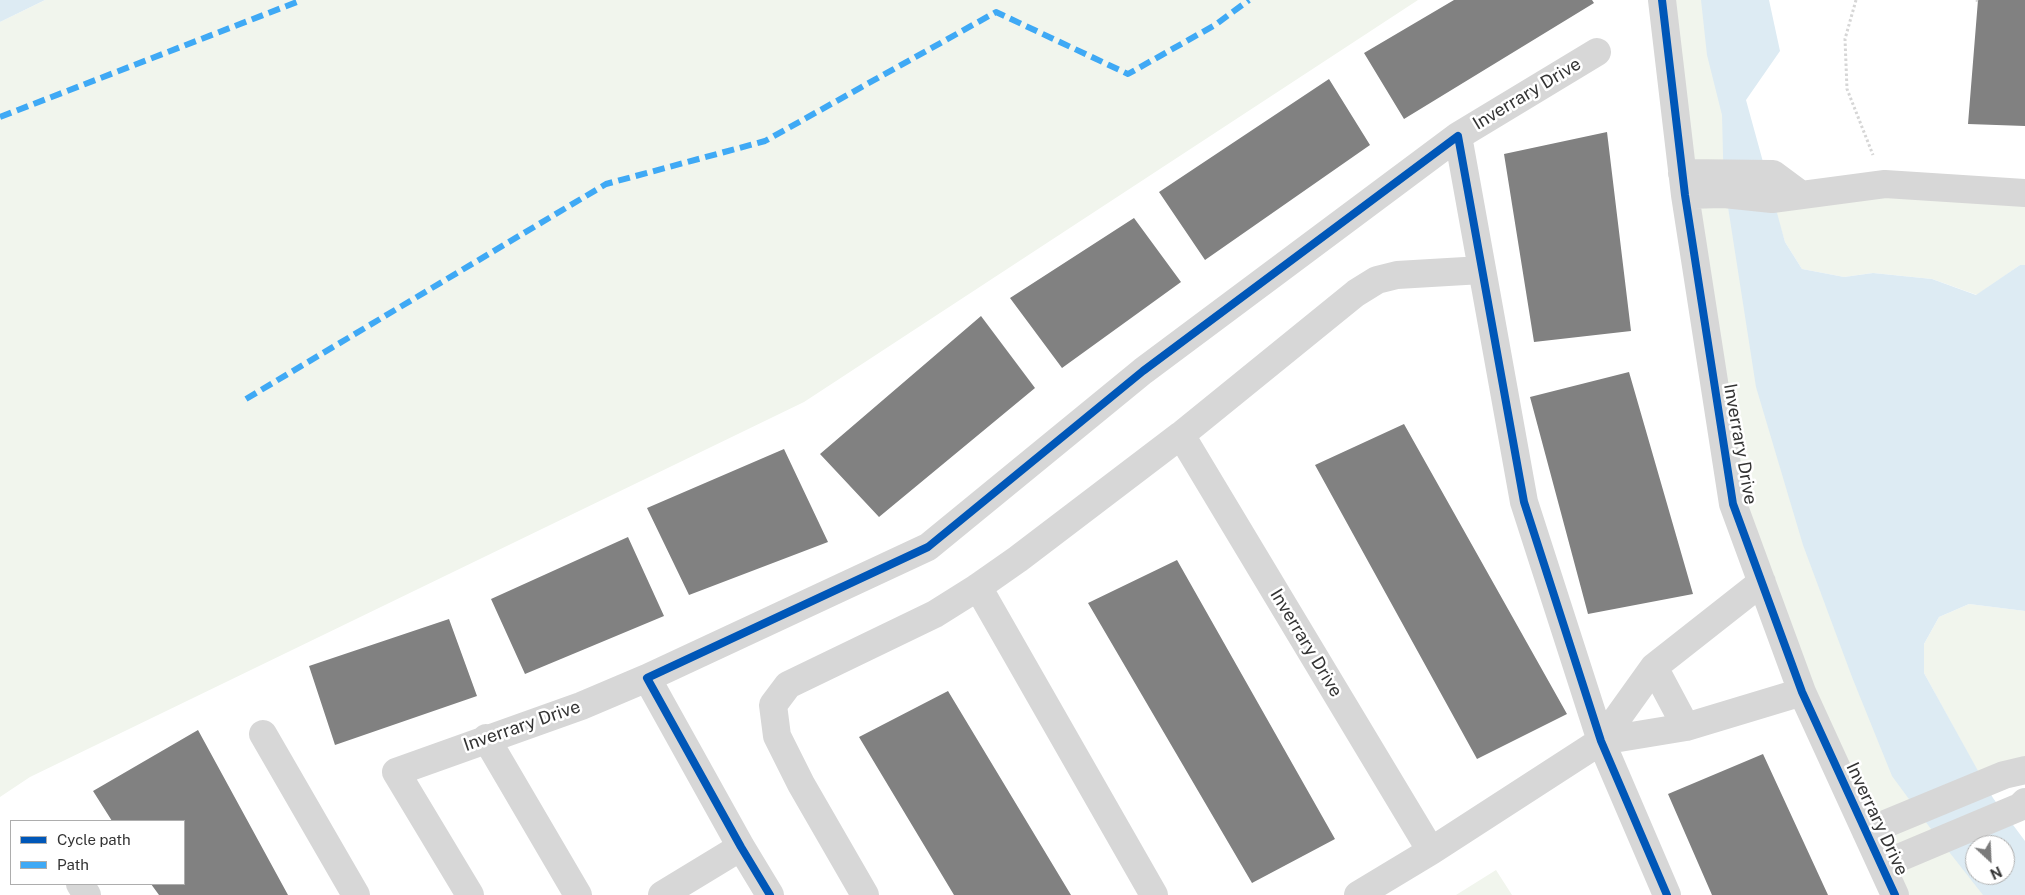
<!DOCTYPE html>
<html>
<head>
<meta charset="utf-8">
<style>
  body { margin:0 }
  #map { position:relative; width:2025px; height:895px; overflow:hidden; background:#fff; font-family:"Public Sans",sans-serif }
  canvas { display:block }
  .legend { position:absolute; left:10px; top:820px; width:175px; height:65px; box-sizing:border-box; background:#fff; border:1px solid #adadad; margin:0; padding:6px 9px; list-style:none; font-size:15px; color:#333 }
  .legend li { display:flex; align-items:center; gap:10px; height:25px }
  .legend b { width:25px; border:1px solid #adadad }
  .north { position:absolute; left:1965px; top:835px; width:50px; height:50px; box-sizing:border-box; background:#fff; border:1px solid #adadad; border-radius:50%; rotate:155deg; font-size:14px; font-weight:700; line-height:20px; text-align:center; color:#333 }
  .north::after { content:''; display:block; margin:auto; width:18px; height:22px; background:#7a7a7a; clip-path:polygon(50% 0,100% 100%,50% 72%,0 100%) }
</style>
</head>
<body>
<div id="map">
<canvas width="2025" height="895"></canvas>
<ul class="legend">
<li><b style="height:6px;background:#0057b8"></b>Cycle path</li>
<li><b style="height:6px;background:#3fa9f5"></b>Path</li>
</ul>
<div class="north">N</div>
</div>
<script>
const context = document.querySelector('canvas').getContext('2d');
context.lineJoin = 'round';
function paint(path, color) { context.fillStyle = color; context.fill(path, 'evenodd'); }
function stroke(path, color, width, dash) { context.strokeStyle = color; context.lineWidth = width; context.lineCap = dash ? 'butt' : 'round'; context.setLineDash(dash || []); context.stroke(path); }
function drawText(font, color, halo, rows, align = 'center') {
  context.font = font + ' "Public Sans",sans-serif'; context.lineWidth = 5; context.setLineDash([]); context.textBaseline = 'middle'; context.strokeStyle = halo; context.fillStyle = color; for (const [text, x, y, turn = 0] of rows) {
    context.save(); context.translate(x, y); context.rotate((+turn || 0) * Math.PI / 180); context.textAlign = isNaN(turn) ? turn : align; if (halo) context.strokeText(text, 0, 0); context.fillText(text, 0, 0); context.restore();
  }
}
paint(new Path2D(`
  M45,0H1418L804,402L30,777L0,797V22Z
  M1662,0H1716L1725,67L1975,845V875H2005L2025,895H1895L1733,504Z
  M2025,193V265H2020L1977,295L1932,279L1873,273L1844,277L1802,269L1785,242L1772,199Z
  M1969,604L2025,611V770L1984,783L1924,673V644L1939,617Z
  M1496,870L1512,895H1456Z`), '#f1f5ed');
paint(new Path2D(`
  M0,0H45L0,22Z
  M1701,0H1769L1780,51L1746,100L1785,242L1802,269L1844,277L1873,273L1932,279L1976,295L2020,265H2025V611L1969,604L1939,617L1924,644V673L1993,798L2025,841V895H1983L1928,825L1892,776L1852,677L1803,545L1756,387L1728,207L1724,194L1722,115L1707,55ZM1975,845H2005V875H1975Z`), '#ddebf3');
paint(new Path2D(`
  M1454,0H1592L1594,3L1404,119L1364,53Z
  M1978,0H2025V126L1968,124Z
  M1329,79L1370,145L1205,260L1159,192Z
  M1607,132L1631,331L1534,342L1504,154Z
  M1134,218L1181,282L1062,368L1010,298Z
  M981,316L1035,388L879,517L820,454Z
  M1629,372L1693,594L1588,614L1530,397Z
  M1404,424L1567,714L1477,759L1315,465Z
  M784,449L828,542L689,595L647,508Z
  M628,537L664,616L525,674L491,599Z
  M1177,560L1335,839L1252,883L1088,603Z
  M449,619L477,696L335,745L309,666Z
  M948,691L1071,895H954L859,737Z
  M198,730L288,895H159L151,884H184V821H112L93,791Z
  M1763,754L1828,895H1712L1668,794Z`), '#818181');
stroke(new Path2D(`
  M1856,0L1845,39L1847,89L1873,155
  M1976,0L1978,1`), '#d6d6d6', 3, [2.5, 2.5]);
stroke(new Path2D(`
  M1662,0L1685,195L1733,504L1802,692L1895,895
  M1458,136L1597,52
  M1682,173L1773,174L1800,194
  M1685,195L1724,194L1772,199L1885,184L2025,193
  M1181,435L1431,851
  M978,587L1154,895
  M1654,667L1686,727
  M263,734L356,895
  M486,738L578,895
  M1601,741L1686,727L1802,692
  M1866,832L2004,775L2025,770
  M1882,865L2020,807L2025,802
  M80,884L87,895
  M470,895L396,772L581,706L647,678
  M662,895L741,847
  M770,895L741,847L647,678L928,547L1143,371L1458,136L1524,502L1601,741L1667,895
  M865,895L801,784L777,736L773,705L788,685L935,614L978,587L1018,559L1181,435L1356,293L1377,280L1397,275L1482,270
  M1358,895L1431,851L1601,741L1654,667L1762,582`), '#d7d7d7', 28);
stroke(new Path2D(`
  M0,117L302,0
  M246,399L606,184L765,141L996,12L1128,74L1215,25L1249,0`), '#3fa9f5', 6, [12, 6]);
stroke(new Path2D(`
  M1662,0L1685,195L1733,504L1802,692L1895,895
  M770,895L741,847L647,678L928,547L1143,371L1458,136L1524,502L1601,741L1667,895`), '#0057b8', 8);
drawText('18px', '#333', '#fff', [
  ["Inverrary Drive",1527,94,-31],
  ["Inverrary Drive",1740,444,80],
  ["Inverrary Drive",1306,643,59],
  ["Inverrary Drive",522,726,-19],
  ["Inverrary Drive",1877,819,65]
]);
</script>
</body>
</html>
